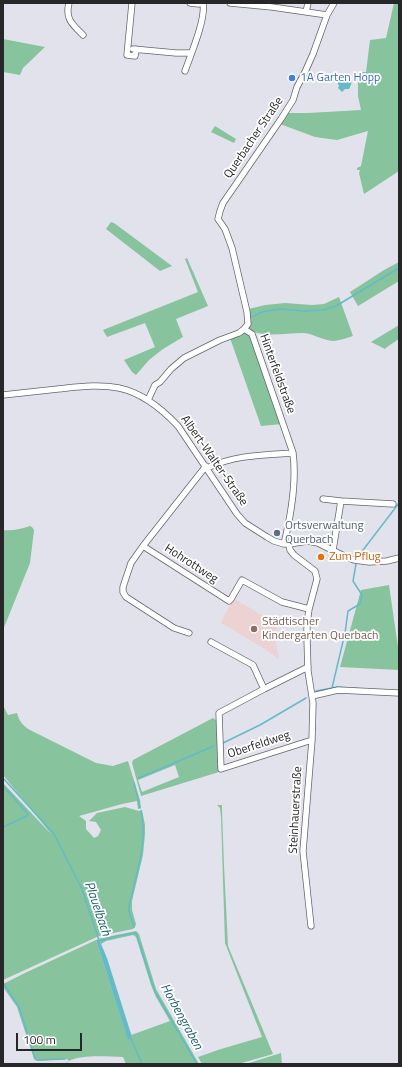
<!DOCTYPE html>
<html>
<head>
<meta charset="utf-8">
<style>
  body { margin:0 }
  #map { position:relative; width:402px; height:1067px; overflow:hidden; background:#e2e2ec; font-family:"Titillium Web",sans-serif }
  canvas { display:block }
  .frame { position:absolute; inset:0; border:4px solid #27272a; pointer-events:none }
  .scale { position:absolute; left:16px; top:1033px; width:66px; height:18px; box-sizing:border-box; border:2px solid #27272a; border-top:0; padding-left:5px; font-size:12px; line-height:14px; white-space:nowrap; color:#27272a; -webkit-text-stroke:3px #fff; paint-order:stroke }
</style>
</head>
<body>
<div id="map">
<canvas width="402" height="1067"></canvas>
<div class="frame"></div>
<div class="scale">100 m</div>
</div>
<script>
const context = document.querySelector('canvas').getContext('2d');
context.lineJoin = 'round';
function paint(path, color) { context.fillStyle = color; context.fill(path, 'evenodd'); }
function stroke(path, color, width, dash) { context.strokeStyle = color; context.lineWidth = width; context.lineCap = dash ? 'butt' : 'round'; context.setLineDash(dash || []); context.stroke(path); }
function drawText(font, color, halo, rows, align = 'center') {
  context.font = font + ' "Titillium Web",sans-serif'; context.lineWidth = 3.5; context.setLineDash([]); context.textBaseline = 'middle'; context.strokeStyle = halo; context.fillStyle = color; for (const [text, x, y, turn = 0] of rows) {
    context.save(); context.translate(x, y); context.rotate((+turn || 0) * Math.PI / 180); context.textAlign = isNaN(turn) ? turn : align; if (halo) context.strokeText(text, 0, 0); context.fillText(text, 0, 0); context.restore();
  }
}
paint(new Path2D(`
  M233,598L279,625L274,633L279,659L260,646L221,623Z`), '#edd2d3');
paint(new Path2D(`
  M394,3H399V171L364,194L359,173L360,170H357V168L361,166L368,131L337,140L315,137L280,124L288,113H308L361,110L358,96V72H366L370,40L386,38Z
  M3,39L45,47L23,68L20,75L3,72Z
  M215,126L236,139L234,143L211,132Z
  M111,222L114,223L172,266L160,271L106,229Z
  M187,258L208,306L176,319L183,337L163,349L149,360L136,375L132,372L124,360L155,347L145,323L107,337L103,330L198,292L185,259Z
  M399,262V281L358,306L350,292L384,270Z
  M339,297L353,336C346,338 339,341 332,341C322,340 312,333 302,333C286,333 265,338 250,330L249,327V309L265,305L285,303L312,305L324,304Z
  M399,325V339L387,347L385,349L371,342Z
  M242,333L247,334L251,337L282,424L261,426L230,338Z
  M30,526L32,527L34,530L30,563L3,630V530C13,531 21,529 30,526Z
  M389,585L399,654V670L340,667L361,590Z
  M3,705L8,715L17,713C19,721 23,726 30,730L96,763L113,766L128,761L140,800L141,808L138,809L137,801L122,804L79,816L86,821V829L94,838L98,836L101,830L96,822L89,821L97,813L125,807L139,811L142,810L145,825V834L143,855L132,901V910L136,924L135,927L133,929L128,930L99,936L3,980V783L52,835L3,775Z
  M213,718L216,720L219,772L141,796L132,763L133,760ZM175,765L179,777L142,792L138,780Z
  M217,805H222V811L224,865L228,946L273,1054L238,1064H202L198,1057L221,1049L262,1037L225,943L221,817L220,808Z
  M136,931L139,934L156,989L199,1064H126L123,1057C107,1057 84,1054 69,1061L67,1059L38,1061L35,1060L34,1059L19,1013L17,1007L3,987V984L27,972L96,940L128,1039L132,1038L131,1035L134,1034L170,1021L156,997L151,985L136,937L133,935L106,941L101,944L99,939L102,938Z
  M281,1053L282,1064H246Z`), '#87c39d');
paint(new Path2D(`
  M341,77H350C353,81 351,85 349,89H345L342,92L338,88L339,86L337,81Z
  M99,939L107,958L132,1037L128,1040L96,940Z`), '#65bac8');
stroke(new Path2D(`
  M252,317L262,312L279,309L304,311L323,310L336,306L399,268
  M360,554L399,503
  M332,688L337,687L363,689
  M316,691L332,688L345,633L348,611L360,604L362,595L353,581L356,564
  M223,743L260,725L306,698
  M3,778L54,834L82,889L99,940
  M139,778L214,746
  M134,783L140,808
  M3,786L28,814L27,816L3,827
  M134,927L129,911V906C136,875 148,842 141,811
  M99,941L117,936L136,933L155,992L197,1064
  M4,984L19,1007L35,1058L37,1060L65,1059
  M130,1036L142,1064
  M66,1064L67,1063`), '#65bac8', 1.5);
const minor = new Path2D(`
  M69,3C65,19 72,24 83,35
  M132,3L127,55L135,56L136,49
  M190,3L199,4L202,3
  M230,3L272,7L327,15
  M306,12L308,3
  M133,49L176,53H191
  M185,71C191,54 206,19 203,3
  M244,329L252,334L293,453C297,483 291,515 284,544
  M3,395C21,393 40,391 58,389C78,387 99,384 119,388C143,393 162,409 178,426L237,514L245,523L267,537L274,541L284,544H289L308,541L318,543L344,556L354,560L369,562L387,561L399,558
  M148,400L155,385L160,382L171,369L184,358L220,340L239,333L244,329L248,324L247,312L232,248L225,229L218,219L220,211L223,203L281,119L293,100L297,87L305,72L313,54L327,15L334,3
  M206,466L143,546L229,601L231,599L242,580L282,602L309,609
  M207,468C235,455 263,455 293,453
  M323,499L341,501
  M289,544L290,550L294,555L315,571L317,579L309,609L307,624V638L308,671L313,703L312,740L303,851L311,926
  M143,546L131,563L123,587V592L126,597L174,628L189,633
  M333,550L341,501L393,504
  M211,642L253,665L264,689
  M308,667L264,689L219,713L221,769L312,740
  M312,696L338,690L399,693`);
stroke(minor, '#63646c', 7);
stroke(minor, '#fff', 5.5);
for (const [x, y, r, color] of [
  [292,78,4,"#3f7fe0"],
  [277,533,4,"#5c6f8a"],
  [321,557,4,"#e8710a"],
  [254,629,4,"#8d6e63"]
]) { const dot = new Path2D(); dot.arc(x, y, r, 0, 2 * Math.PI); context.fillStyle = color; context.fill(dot); stroke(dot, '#fff', 1.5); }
drawText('12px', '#366cbe', '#fff', [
  ["1A Garten Hopp",300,78]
], 'left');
drawText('12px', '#27272a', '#fff', [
  ["Querbacher Straße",254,138,-56],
  ["Hinterfeldstraße",277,374,70],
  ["Albert-Walter-Straße",214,461,55],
  ["Hohrottweg",191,564,33],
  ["Oberfeldweg",259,745,-18],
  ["Steinhauerstraße",296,810,-87]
]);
drawText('12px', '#4e5e75', '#fff', [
  ["Ortsverwaltung",285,526],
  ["Querbach",285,540]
], 'left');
drawText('12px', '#c56008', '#fff', [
  ["Zum Pflug",329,557]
], 'left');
drawText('12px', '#785e54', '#fff', [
  ["Städtischer",262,622],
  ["Kindergarten Querbach",262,636]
], 'left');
drawText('italic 13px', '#195f6a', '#fff', [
  ["Plauelbach",97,909,71],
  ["Horbengraben",181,1017,61]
]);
</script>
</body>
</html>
